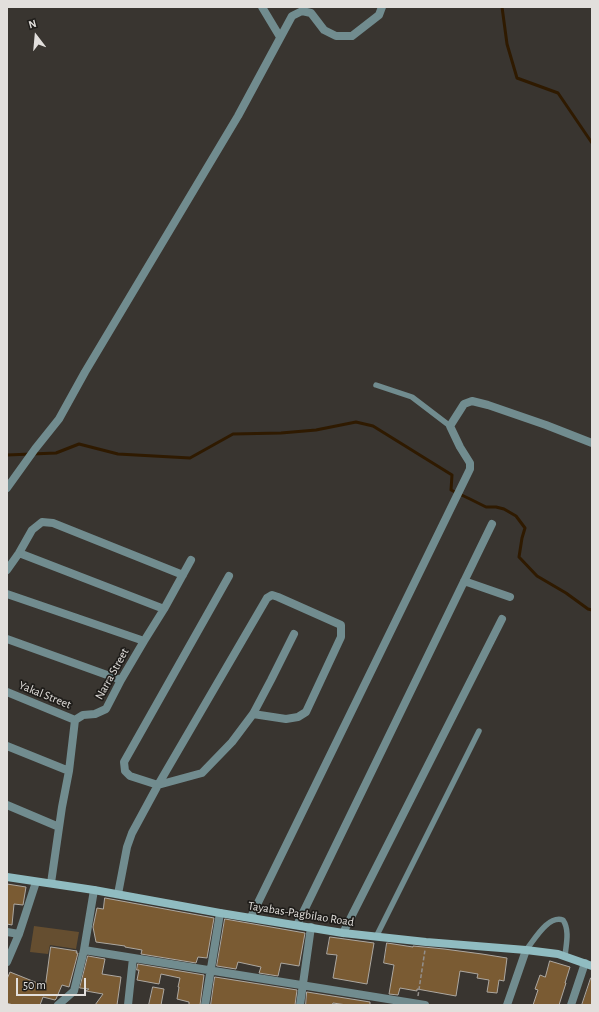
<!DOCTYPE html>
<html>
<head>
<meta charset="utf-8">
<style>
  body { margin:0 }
  #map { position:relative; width:599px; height:1012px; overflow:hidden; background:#393530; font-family:"Alegreya Sans",sans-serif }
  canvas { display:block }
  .frame { position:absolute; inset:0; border:8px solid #e2dfdc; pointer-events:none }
  .north { position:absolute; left:16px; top:16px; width:40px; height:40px; -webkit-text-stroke:3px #1f1d1a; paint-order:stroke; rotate:344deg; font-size:11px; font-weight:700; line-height:16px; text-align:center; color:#e2dfdc }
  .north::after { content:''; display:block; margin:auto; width:14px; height:18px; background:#e2dfdc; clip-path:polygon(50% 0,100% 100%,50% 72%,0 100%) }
  .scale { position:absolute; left:16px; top:978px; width:70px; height:18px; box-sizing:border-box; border:2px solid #e2dfdc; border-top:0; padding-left:5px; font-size:12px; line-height:14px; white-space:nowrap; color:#e2dfdc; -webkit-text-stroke:3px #1f1d1a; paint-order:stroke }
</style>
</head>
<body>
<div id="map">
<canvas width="599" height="1012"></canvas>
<div class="frame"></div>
<div class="north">N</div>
<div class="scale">50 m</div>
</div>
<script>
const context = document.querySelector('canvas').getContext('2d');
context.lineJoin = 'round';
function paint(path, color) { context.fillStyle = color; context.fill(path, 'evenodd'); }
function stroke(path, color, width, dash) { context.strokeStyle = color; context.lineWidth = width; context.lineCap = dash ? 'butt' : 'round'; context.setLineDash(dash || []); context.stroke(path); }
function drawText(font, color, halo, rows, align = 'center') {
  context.font = font + ' "Alegreya Sans",sans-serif'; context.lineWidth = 3.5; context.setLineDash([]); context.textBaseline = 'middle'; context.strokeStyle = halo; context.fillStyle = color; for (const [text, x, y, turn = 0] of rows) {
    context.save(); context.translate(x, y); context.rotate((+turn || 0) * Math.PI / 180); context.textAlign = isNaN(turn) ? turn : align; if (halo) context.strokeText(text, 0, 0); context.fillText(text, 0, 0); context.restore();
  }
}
paint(new Path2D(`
  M34,926L79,932L76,949L50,945L48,954L30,952Z`), '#654e30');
stroke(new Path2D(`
  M502,7L507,44L517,78L558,93L592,143
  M7,455L56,453L79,444L118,454L190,458L233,434L281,433L316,430L356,422L373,426L452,475L451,490L470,499L486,507H496L504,509L516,516L525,528L522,538L519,557L537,576L566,593L588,609L592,610`), '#2f1a00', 3);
const building = new Path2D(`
  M7,884L26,887L23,905L14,904L12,925L7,924Z
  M105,898L214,918L207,958L198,957L196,963L141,954L142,950L125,947V946L96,942L93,927L97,908L103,909Z
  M225,919L305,933L299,966L281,963L278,976L259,973L261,967L238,962L236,969L217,966Z
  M330,937L374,943L367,984L333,978L337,955L327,954Z
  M387,943L413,947V946L444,949L482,954L507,958L504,981L499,980L497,993L487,992L489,980L477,978L478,974L460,971L456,996L417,989V991L400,988L398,995L389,994L394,965L384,963Z
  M51,947L77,951L76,953H78L69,987L62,985L56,999L55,1000L43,997L40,1005H13L7,1003V979L10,972L45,986Z
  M88,956L105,959L102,974L121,977L117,1005H95L103,994L86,991L89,989L80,988Z
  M550,961L570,967L565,983H566L559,1005H533L538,990L535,989L540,975L545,977Z
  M138,964L204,975L200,1005H189V1002L177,999L179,987H178L180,978L161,974L159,984L137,980L139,970H137Z
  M215,977L297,990L295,1005H211Z
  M591,978H592V1005H582Z
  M153,987L164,989L161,1005H149Z
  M307,992L370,1002V1005H347L333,1003L332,1005H306Z`);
paint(building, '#7a5b33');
stroke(building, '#ada8a1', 1);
stroke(new Path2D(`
  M418,996L425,950`), '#938f8b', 1.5, [4, 2]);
stroke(new Path2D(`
  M376,385L412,397L450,426
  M376,937L479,731
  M526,950C535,939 548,915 563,920C570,930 566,945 565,956`), '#718c8f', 5.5);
stroke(new Path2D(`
  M262,7L280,37
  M7,488L35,449L59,419L85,372L238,116L292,16L302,11L311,13L324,30L336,36H352L379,15L382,7
  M19,553L164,609
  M7,570L19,553L32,530L42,522L53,523L183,575
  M229,576L124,762L125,771L130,776L158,785L202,773L232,742L253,714L271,680L294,634
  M464,581L510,597
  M7,594L144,641
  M7,639L121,680
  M7,692L75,720
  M7,746L69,771
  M7,805L59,827
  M51,883L62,807L69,771L75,720L83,715L95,714L106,709L121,680L144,641L164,609L191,560
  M118,894L127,847L132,833L158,785L267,598L272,595L278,597L341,625V637L306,712L298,717L286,719L253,714
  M251,917L470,469V463L460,447L450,426L464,404L472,401L488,405L546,425L592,443
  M297,925L492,524
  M7,932L19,934
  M343,933L502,619
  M84,950L425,1005
  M7,962L19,934L36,882
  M58,1005L74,991L84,950L94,890
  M128,1005L133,958
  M205,1005L220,913
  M300,1005L311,927
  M507,1005L526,950
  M571,1005L585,963`), '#718c8f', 8);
stroke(new Path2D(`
  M7,877L94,890L220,913L343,933L426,942L526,950L558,954L592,966`), '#90bcc1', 8);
drawText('12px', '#e2dfdc', '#1f1d1a', [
  ["Narra Street",112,674,-61],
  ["Yakal Street",45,695,22],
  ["Tayabas-Pagbilao Road",301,914,9]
]);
</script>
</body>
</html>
